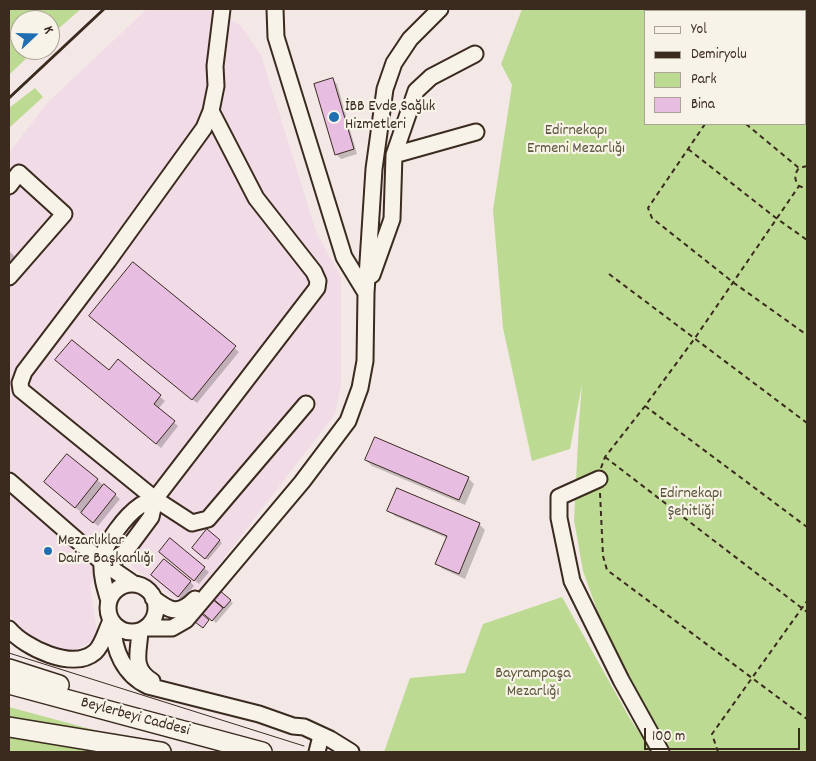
<!DOCTYPE html>
<html>
<head>
<meta charset="utf-8">
<style>
  body { margin:0 }
  #map { position:relative; width:816px; height:761px; overflow:hidden; background:#f4e8e7; font-family:Dekko,sans-serif }
  canvas { display:block }
  .frame { position:absolute; inset:0; border:10px solid #3b2a1e; pointer-events:none }
  .legend { position:absolute; left:644px; top:10px; width:162px; height:115px; box-sizing:border-box; background:#f7f3e8; border:1px solid #aca397; margin:0; padding:6px 9px; list-style:none; font-size:15px; color:#3b2a1e }
  .legend li { display:flex; align-items:center; gap:10px; height:25px }
  .legend b { width:25px; border:1px solid #aca397 }
  .north { position:absolute; left:10px; top:10px; width:50px; height:50px; box-sizing:border-box; background:#f7f3e8; border:1px solid #aca397; border-radius:50%; rotate:69deg; font-size:14px; font-weight:700; line-height:20px; text-align:center; color:#3b2a1e }
  .north::after { content:''; display:block; margin:auto; width:18px; height:22px; background:#1f6fb2; clip-path:polygon(50% 0,100% 100%,50% 72%,0 100%) }
  .scale { position:absolute; left:644px; top:728px; width:156px; height:22px; box-sizing:border-box; border:2px solid #3b2a1e; border-top:0; padding-left:6px; font-size:15px; line-height:18px; white-space:nowrap; color:#3b2a1e; -webkit-text-stroke:4px #f7f3e8; paint-order:stroke }
</style>
</head>
<body>
<div id="map">
<canvas width="816" height="761"></canvas>
<div class="frame"></div>
<ul class="legend">
<li><b style="height:6px;background:#f7f3e8"></b>Yol</li>
<li><b style="height:6px;background:#3b2a1e"></b>Demiryolu</li>
<li><b style="height:14px;background:#bdda92"></b>Park</li>
<li><b style="height:14px;background:#e8bde2"></b>Bina</li>
</ul>
<div class="north">K</div>
<div class="scale">100 m</div>
</div>
<script>
const context = document.querySelector('canvas').getContext('2d');
context.lineJoin = 'round';
function paint(path, color) { context.fillStyle = color; context.fill(path, 'evenodd'); }
function stroke(path, color, width, dash) { context.strokeStyle = color; context.lineWidth = width; context.lineCap = dash ? 'butt' : 'round'; context.setLineDash(dash || []); context.stroke(path); }
function drawText(font, color, halo, rows, align = 'center') {
  context.font = font + ' Dekko,sans-serif'; context.lineWidth = 4.5; context.setLineDash([]); context.textBaseline = 'middle'; context.strokeStyle = halo; context.fillStyle = color; for (const [text, x, y, turn = 0] of rows) {
    context.save(); context.translate(x, y); context.rotate((+turn || 0) * Math.PI / 180); context.textAlign = isNaN(turn) ? turn : align; if (halo) context.strokeText(text, 0, 0); context.fillText(text, 0, 0); context.restore();
  }
}
paint(new Path2D(`
  M147,9H213L241,26L261,55L317,234L341,277V386L335,414L194,597L187,599H174L114,552L90,585L98,638L71,652L46,646L21,631L9,614V153L47,103Z`), '#f0dbe6');
paint(new Path2D(`
  M9,9H81L50,36V20H20V50H35L9,75Z
  M522,9H675L677,11H645V124H805V30L807,32V752H672L651,720L603,627L583,571L574,520L579,422L582,384L570,449L532,461L503,328L493,210L512,85L501,64Z
  M699,9H775L778,11H698Z
  M35,88L43,97L9,128V108Z
  M562,597L629,717L652,752H384L410,678L465,673L483,624Z
  M9,707L120,737L9,719Z
  M9,736L106,752H9Z`), '#bdda92');
paint(new Path2D(`
  M333,80L337,84L357,154L341,159L336,154Z
  M9,251L21,262L9,275Z
  M133,264L239,352L197,403L95,320Z
  M118,361L165,401L158,409L178,426L161,448L61,365L109,372Z
  M67,455L120,499L98,526L51,488Z
  M366,460L468,478L474,484L465,505L372,466Z
  M389,510L479,524L485,530L465,579L443,569L436,563L447,538L395,516Z
  M219,540L222,543L208,560L196,551Z
  M165,556L204,568L209,572L199,584Z
  M157,580L190,581L194,586L182,600Z
  M219,591L233,603L216,623L202,611Z`), '#0003');
const building = new Path2D(`
  M333,78L354,149L335,155L314,84Z
  M133,262L236,346L192,400L89,316Z
  M72,340L109,370L118,359L161,395L154,404L175,421L156,444L55,360Z
  M375,437L469,477L459,500L365,460Z
  M67,454L98,479L75,508L44,482Z
  M104,484L116,494L93,523L81,513Z
  M397,488L480,523L459,574L435,564L447,536L387,511Z
  M207,529L220,540L205,559L192,548Z
  M170,538L205,567L194,581L159,552Z
  M164,559L191,581L178,597L151,575Z
  M219,590L231,600L224,608L212,598Z
  M211,598L223,608L212,621L200,611Z
  M202,614L209,620L203,628L195,622Z`);
paint(building, '#e8bde2');
stroke(building, '#3b2a1e', 1);
const minor = new Path2D(`
  M222,9L215,66L216,86L211,111L204,128L108,261L24,372L20,383L21,390L155,499L192,523L208,519L306,404
  M275,9L276,37L344,257L366,293
  M394,155L476,132
  M9,186L19,173L64,214L9,277
  M372,275L392,219L394,155L416,91L431,77L475,54
  M599,479L559,497V518L572,581L621,680L661,752
  M9,481L102,562L134,584
  M102,562L114,559L125,552L151,517L155,499L317,288L318,281L314,272L256,198L211,111
  M108 608a24 24 0 1 1 48 0a24 24 0 1 1-48 0Z
  M153,598C170,611 178,616 195,599
  M109,601C105,588 101,575 102,562C103,544 126,515 141,505C145,503 150,501 155,499
  M113,624C113,650 124,675 148,686L259,714L293,726L304,727L330,739L351,752
  M146,628H172L186,620L302,482L348,421L360,388L365,361L366,293L374,169L385,89L394,63L410,39L440,9
  M9,629C25,648 73,671 95,652C103,645 106,630 111,621
  M140,631C139,652 131,668 152,681
  M317,752L320,740`);
const major = new Path2D(`
  M9,669L59,685
  M9,684L262,752
  M9,727L161,752`);
stroke(minor, '#3b2a1e', 19);
stroke(major, '#3b2a1e', 22);
stroke(new Path2D(`
  M767,9L770,11
  M762,11L764,9
  M805,36L807,38
  M805,102L807,104
  M705,124L648,208L652,218L734,283L807,335
  M746,124L799,168
  M688,149L776,218L807,240
  M807,166L799,168C794,174 794,180 799,186L807,189
  M609,274L807,423
  M645,406L807,527
  M605,457L807,612
  M601,468L605,457L645,406L695,338L799,186
  M600,493L603,556L607,570L807,719
  M718,752L712,734L807,601`), '#3b2a1e', 2, [5, 4]);
stroke(minor, '#f7f3e8', 15);
stroke(major, '#f7f3e8', 19);
stroke(new Path2D(`
  M9,653L304,746`), '#3b2a1e', 1);
stroke(new Path2D(`
  M9,98L104,9`), '#3b2a1e', 3);
for (const [x, y, r, color] of [
  [334,117,6,"#1f6fb2"],
  [48,551,5,"#1f6fb2"]
]) { const dot = new Path2D(); dot.arc(x, y, r, 0, 2 * Math.PI); context.fillStyle = color; context.fill(dot); stroke(dot, '#f7f3e8', 2); }
drawText('16px', '#3b2a1e', '#f7f3e8', [
  ["İBB Evde Sağlık",345,108],
  ["Hizmetleri",345,126],
  ["Mezarlıklar",58,542],
  ["Daire Başkanlığı",58,560]
], 'left');
drawText('16px', '#5c563b', '#f7f3e8', [
  ["Edirnekapı",576,132],
  ["Ermeni Mezarlığı",576,150],
  ["Edirnekapı",691,495],
  ["Şehitliği",691,513],
  ["Bayrampaşa",533,675],
  ["Mezarlığı",533,693]
]);
drawText('16px', '#3b2a1e', '#f7f3e8', [
  ["Beylerbeyi Caddesi",135,718,15]
]);
</script>
</body>
</html>
